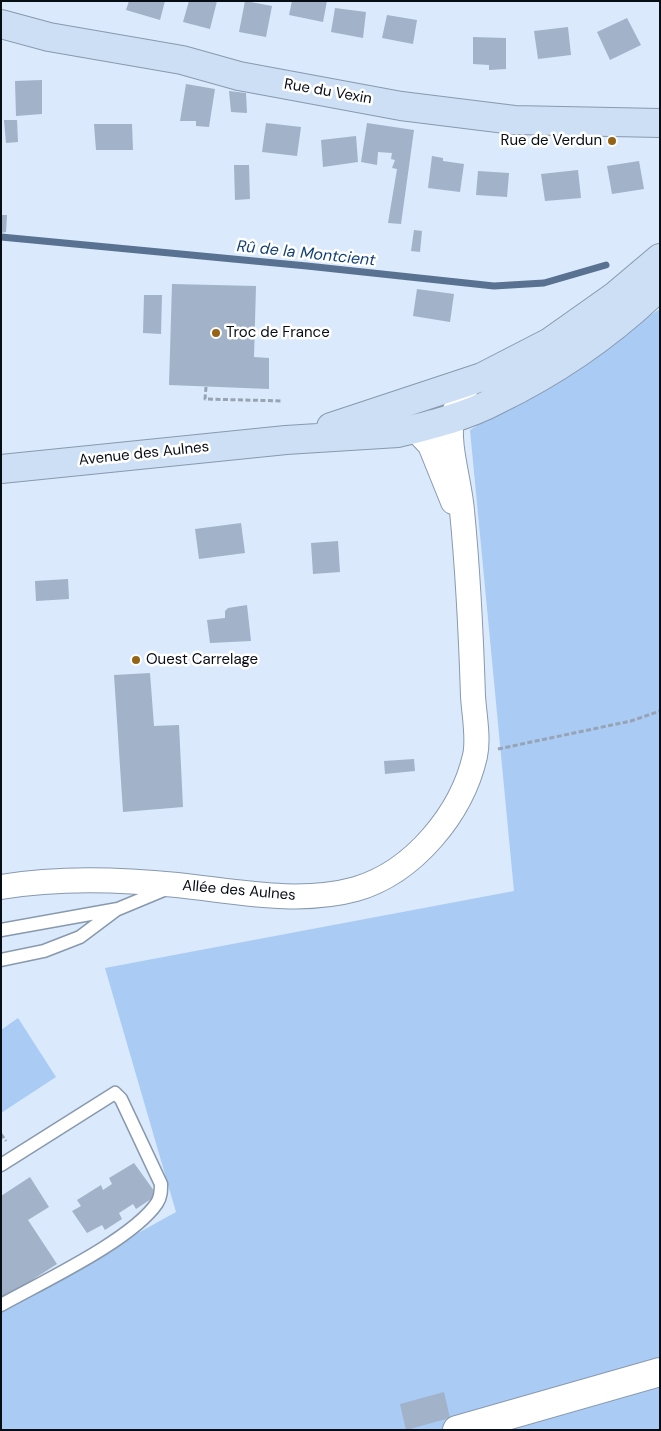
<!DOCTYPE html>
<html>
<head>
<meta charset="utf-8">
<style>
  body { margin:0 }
  #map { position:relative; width:661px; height:1431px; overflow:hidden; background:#dae9fc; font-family:"DM Sans",sans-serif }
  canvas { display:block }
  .frame { position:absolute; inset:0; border:2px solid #070d15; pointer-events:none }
</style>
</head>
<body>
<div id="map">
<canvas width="661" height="1431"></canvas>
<div class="frame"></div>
</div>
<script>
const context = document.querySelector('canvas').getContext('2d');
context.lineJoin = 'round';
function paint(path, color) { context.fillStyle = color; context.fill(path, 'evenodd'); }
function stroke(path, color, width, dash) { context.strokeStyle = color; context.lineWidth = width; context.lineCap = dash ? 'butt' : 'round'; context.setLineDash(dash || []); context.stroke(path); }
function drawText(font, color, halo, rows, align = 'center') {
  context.font = font + ' "DM Sans",sans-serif'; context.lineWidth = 5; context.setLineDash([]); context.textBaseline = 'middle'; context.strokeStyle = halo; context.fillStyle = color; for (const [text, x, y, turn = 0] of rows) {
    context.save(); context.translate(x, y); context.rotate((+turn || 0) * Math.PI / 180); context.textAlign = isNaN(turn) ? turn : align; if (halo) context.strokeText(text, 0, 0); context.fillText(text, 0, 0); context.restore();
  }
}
paint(new Path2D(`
  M660,309V1430H1V1309L176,1212L105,968L514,891L470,430Z
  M18,1018L56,1077L1,1113V1030Z`), '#a9cbf4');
stroke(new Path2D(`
  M1,237L307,266L494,286L544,283L606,265`), '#597291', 7);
paint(new Path2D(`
  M129,1H165L160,20L126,10Z
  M189,1H217L210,29L183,22Z
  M245,1L272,6L266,37L239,32Z
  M292,1H327L323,22L289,15Z
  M335,8L366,12L363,38L331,32Z
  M387,15L417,20L413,44L382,38Z
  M627,18L641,45L610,60L597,32Z
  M568,27L571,55L538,59L534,31Z
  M473,37L506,38V69L489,70V65L473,64Z
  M42,80V114L16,116L15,81Z
  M186,84L215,89L209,127L196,126V121H180Z
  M229,91L246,93L247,113L231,112Z
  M4,120H17L18,142L6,143Z
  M266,123L301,127L297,156L262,152Z
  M367,123L414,130L401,224L388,223L397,169L392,168L395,160L391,159L392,153L378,152L377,165L361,162Z
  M94,124H132L133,150H96Z
  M356,136L358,162L323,167L321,140Z
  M432,156L443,158V161L464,164L460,192L428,188Z
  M639,161L644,189L612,194L607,166Z
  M234,165H249L250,199L235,200Z
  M578,170L581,198L545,201L541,174Z
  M478,171L509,173L507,197L476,195Z
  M1,215H7L6,232L1,233Z
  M414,230L422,231L420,252L411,251Z
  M172,284L256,286L254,357L269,358V389L169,385Z
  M417,289L454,294L450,322L413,316Z
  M144,295H162L161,334L143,333Z
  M241,523L245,553L199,559L195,529Z
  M338,541L340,572L313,574L311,543Z
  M68,579L69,599L36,601L35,581Z
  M247,605L251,641L210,643L207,620L225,618V611L228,608Z
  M150,673L154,726L179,725L183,807L123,812L114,675Z
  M414,759L415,771L385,774L384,761Z
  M134,1163L157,1195L136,1209L133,1204L119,1213L122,1219L105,1230L102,1225L87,1233L72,1211L81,1206L77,1200L101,1185L103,1190L112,1184L109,1178Z
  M30,1177L49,1207L28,1220L57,1264L1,1300V1196Z
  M444,1392L450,1418L406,1430L400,1404Z`), '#a1b2c9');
const service = new Path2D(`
  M1,930L118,909L166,889
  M1,960L44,951L80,937L116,910
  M1,1165L115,1093L121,1099L161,1184C161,1191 161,1197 157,1203C132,1240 42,1282 1,1305`);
const minor = new Path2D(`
  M415,429L430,445L453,502
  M1,887C59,877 118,879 177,885C235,891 298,905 356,889C414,872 462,813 475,756C479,738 474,714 473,696C471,634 468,572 462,511C460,483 447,445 452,419C455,406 464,393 470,381`);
const tertiary = new Path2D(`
  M457,1430L660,1372`);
const secondary = new Path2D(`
  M1,24L49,37L182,60L239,76L401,106L514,120L660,123
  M331,427L482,377L550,342L615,296L660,258
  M1,469L286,440L398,433C430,425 465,417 495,401C555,372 613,332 660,286`);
stroke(service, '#8899ae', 15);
stroke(minor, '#8899ae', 26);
stroke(tertiary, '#8899ae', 30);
stroke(secondary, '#8899ae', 30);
stroke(new Path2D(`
  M206,387L205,399L283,401
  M498,749L631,721L660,711
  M1,1134L6,1141`), '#98a4b4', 3, [5, 2.5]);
stroke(service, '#fff', 12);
stroke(minor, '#fff', 24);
stroke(tertiary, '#fff', 28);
stroke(secondary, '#cddff4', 28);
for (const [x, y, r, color] of [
  [612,141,5,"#946414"],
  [216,333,5,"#946414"],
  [136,660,5,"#946414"]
]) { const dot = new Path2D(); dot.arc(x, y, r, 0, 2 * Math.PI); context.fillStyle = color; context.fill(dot); stroke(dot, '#fff', 2); }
drawText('15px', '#070d15', '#fff', [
  ["Rue du Vexin",328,92,10],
  ["Avenue des Aulnes",144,454,-6],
  ["Allée des Aulnes",239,891,5]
]);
drawText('15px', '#070d15', '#fff', [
  ["Rue de Verdun",602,141,"right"],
  ["Troc de France",226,333],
  ["Ouest Carrelage",146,660]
], 'left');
drawText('italic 16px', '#134174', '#fff', [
  ["Rû de la Montcient",306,254,6]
]);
</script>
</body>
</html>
